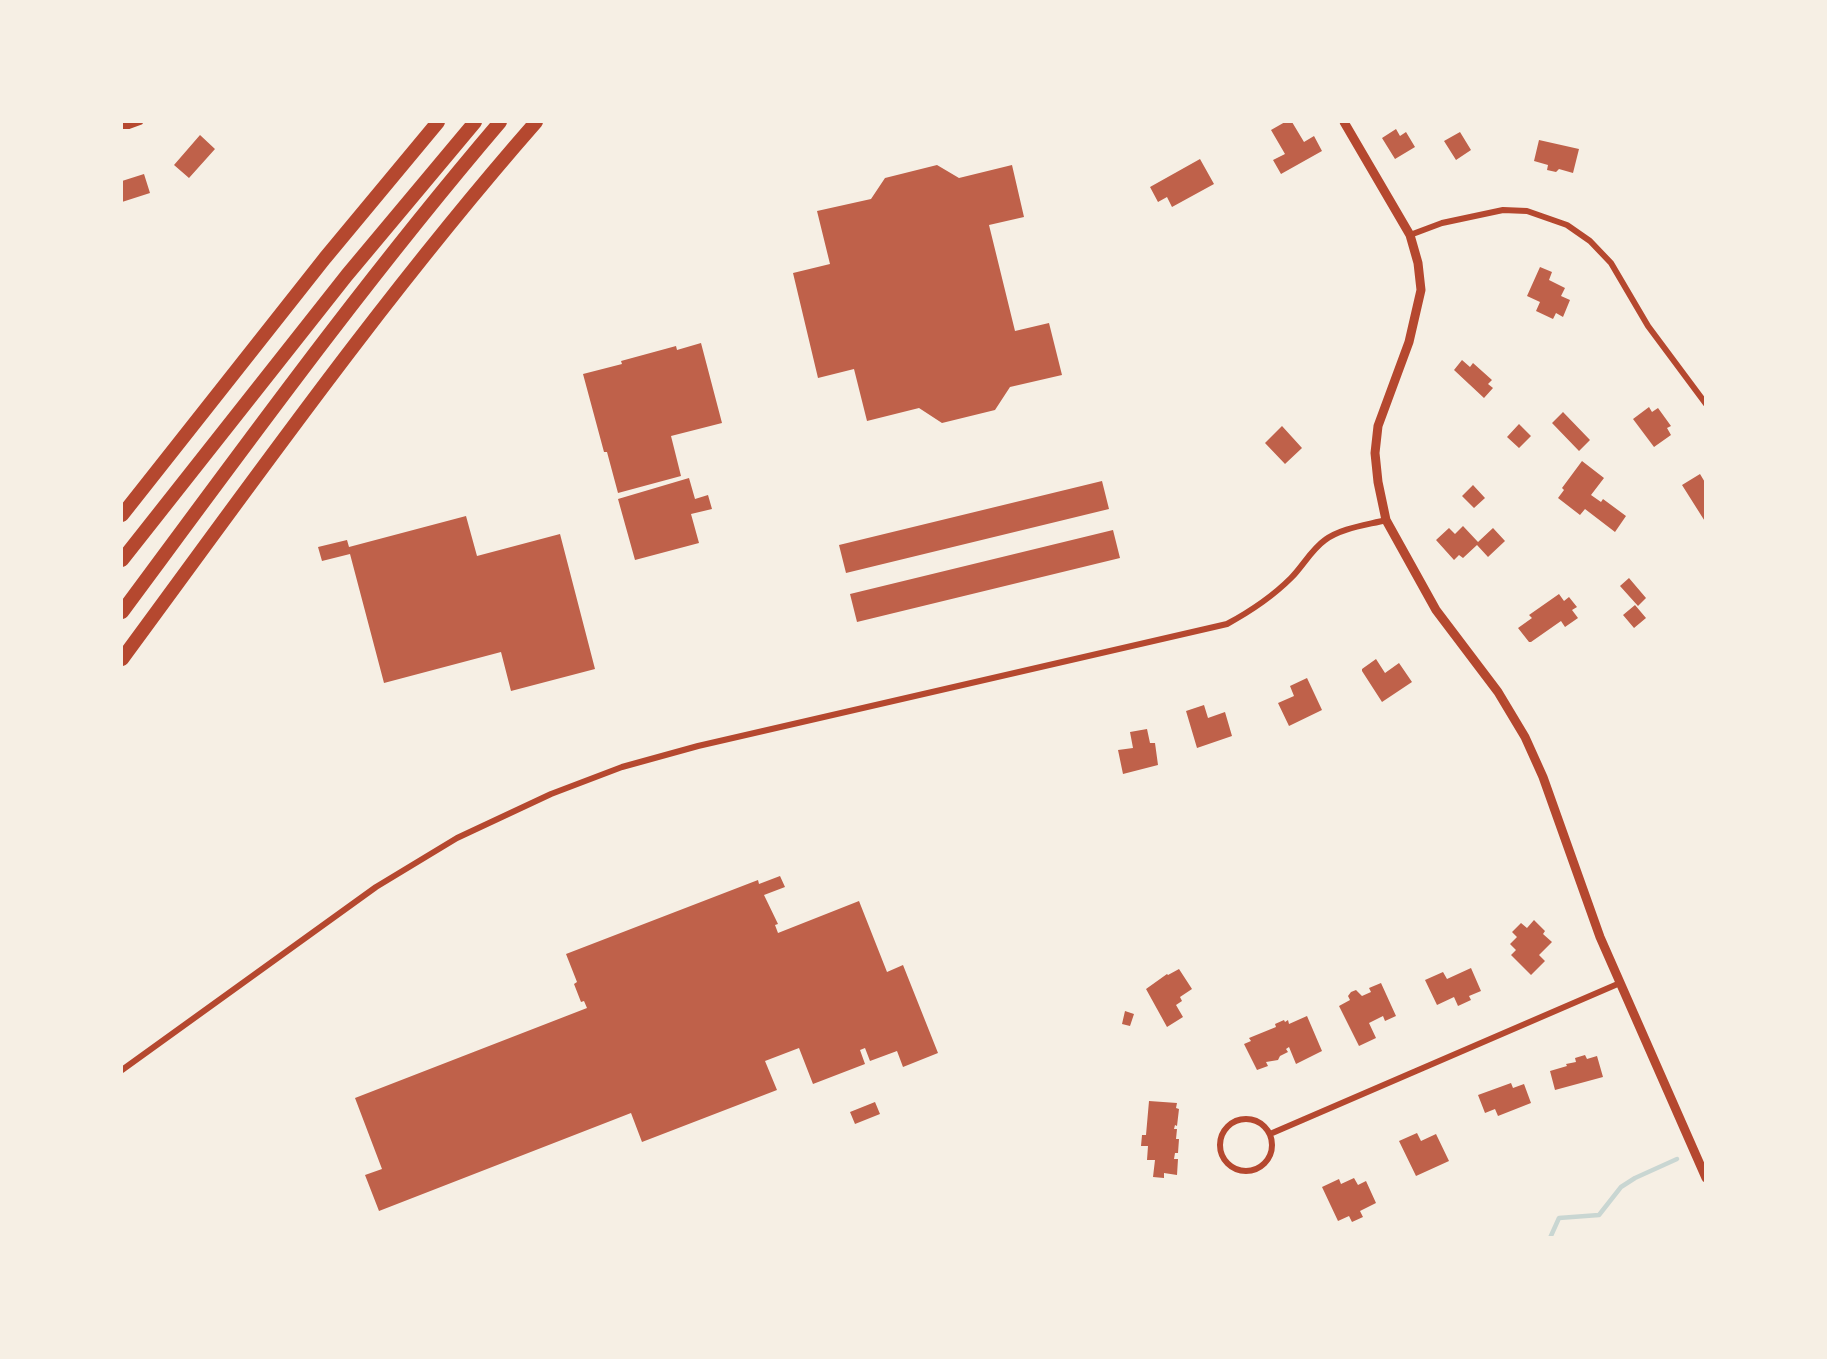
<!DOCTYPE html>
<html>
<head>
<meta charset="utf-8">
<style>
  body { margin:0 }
  #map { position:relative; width:1827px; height:1359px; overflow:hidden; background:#f6efe4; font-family:Figtree,sans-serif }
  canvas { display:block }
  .frame { position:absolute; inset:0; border:123px solid #f6efe4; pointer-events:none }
</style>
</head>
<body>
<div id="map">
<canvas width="1827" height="1359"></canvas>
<div class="frame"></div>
</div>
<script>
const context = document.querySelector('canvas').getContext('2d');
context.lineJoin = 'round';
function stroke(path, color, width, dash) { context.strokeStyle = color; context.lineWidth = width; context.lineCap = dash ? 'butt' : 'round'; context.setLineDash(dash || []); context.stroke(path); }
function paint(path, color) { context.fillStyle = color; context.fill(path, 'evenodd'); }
stroke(new Path2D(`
  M1550,1238L1559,1218L1599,1215L1621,1187L1635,1178L1677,1159`), '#c9d6d2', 4.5);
paint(new Path2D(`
  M1285,122H1292L1304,142L1314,136L1322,151L1281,174L1273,160L1285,154L1271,130Z
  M1396,129L1400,136L1406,132L1415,147L1395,159L1382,138Z
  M1460,132L1471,150L1456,160L1444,141Z
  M200,135L215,149L189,178L174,165Z
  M1539,140L1579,149L1573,173L1559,169L1556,172L1547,170L1548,165L1534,161Z
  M1200,159L1214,184L1172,207L1167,197L1158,202L1150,187Z
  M937,165L959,178L1012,165L1024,217L989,225L1015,331L1049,323L1062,375L1010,387L995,410L942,423L919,408L867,421L854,369L818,378L793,273L830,264L817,211L871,199L885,178Z
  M144,174L150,193L122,202V181Z
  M1540,267L1552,272L1549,280L1565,288L1561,296L1570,300L1563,317L1556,313L1553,319L1536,311L1540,302L1527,296Z
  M701,343L722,423L671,436L681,476L618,493L607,452H604L583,374L622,364L621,361L676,346L677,350Z
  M1462,360L1470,367L1473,363L1492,380L1488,384L1493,388L1484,398L1454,370Z
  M1649,407L1652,412L1658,408L1671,426L1667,428L1671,435L1654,447L1633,419Z
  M1563,412L1590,440L1579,451L1552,423Z
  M1519,424L1531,436L1519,448L1507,437Z
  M1282,426L1302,448L1285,464L1265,443Z
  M1582,461L1604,478L1591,495L1601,502L1603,499L1626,516L1615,532L1585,509L1580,515L1558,498L1564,490L1562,488Z
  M1700,474L1706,484V523L1682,485Z
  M689,478L695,499L708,495L712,509L691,514L699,543L635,560L618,499Z
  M1102,481L1109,509L846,573L839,545Z
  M1473,485L1485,498L1474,508L1462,496Z
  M466,516L477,556L560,534L595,669L511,691L501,652L384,683L350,554L322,561L318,547L347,540L349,547Z
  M1463,526L1478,542L1493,528L1505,541L1488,557L1477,545L1463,558L1459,555L1454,560L1436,540L1449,528L1455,534Z
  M1113,530L1120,558L857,622L850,594Z
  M1629,578L1646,598L1638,606L1620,586Z
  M1559,594L1564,601L1569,597L1577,607L1572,610L1578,618L1565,627L1561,621L1531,642H1529L1518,628L1532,618L1529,615Z
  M1635,605L1646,618L1634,628L1623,615Z
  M1376,659L1385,673L1399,663L1412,682L1382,702L1362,671V669Z
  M1307,678L1322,710L1289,726L1278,703L1294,696L1290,686Z
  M1204,705L1208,718L1225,712L1232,736L1197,748L1186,711Z
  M1147,729L1150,743H1155L1158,765L1123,774L1118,750L1133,748L1130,732Z
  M780,876L785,887L764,895L778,924L775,925L778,933L859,901L887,972L903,965L938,1053L903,1067L897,1051L870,1061L865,1048L860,1050L865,1064L813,1084L799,1048L765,1061L777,1090L642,1142L631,1113L379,1211L365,1175L382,1169L355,1098L587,1008L584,1001L581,1002L574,984L577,982L566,954L758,880L759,884Z
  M1534,920L1545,931L1543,934L1552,942L1539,955L1545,961L1531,975L1511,955L1516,950L1510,944L1517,937L1512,932L1521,923L1527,928Z
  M1471,968L1481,991L1469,996L1471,1000L1458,1006L1454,997L1437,1005L1425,980L1443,972L1447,979Z
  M1179,969L1192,989L1180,997L1182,1001L1176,1005L1183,1017L1167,1027L1146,989L1167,974L1168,975Z
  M1381,983L1396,1016L1385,1021L1383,1016L1369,1023L1376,1038L1359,1046L1339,1006L1350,1000L1348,996L1351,992L1356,990L1362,996L1371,992L1369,988Z
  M1125,1011L1134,1014L1130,1026L1122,1024Z
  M1307,1016L1322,1051L1296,1064L1289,1047L1286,1049L1288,1052L1280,1056L1278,1060L1266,1062L1268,1066L1257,1070L1244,1044L1251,1041L1249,1038L1276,1027L1275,1024L1284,1020L1285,1022L1288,1020L1289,1024Z
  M1585,1055L1587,1059L1597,1056L1603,1077L1555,1090L1550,1071L1567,1066L1566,1064L1576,1062L1575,1058Z
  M1511,1083L1513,1088L1524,1084L1531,1103L1498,1116L1495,1109L1485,1113L1478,1095Z
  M1149,1101L1177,1103L1176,1108L1179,1109L1177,1126L1175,1125L1174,1129H1177L1176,1139H1179L1178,1153H1175L1174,1159H1178L1177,1175L1164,1173V1178L1153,1177L1155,1160H1147L1148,1146H1141L1142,1135H1146Z
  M875,1102L880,1114L855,1124L850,1112Z
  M1417,1133L1421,1141L1436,1134L1449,1161L1416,1176L1399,1141Z
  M1354,1178L1358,1185L1366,1181L1376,1203L1360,1211L1363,1217L1352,1222L1349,1216L1338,1221L1322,1187L1339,1179L1341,1184Z`), '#bf614a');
stroke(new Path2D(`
  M122,126H129L140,122
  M1410,235L1442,223L1503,210L1527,211L1567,225L1590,241L1611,263L1648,326L1706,404
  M122,1070L376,887L457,838L551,794L622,767L698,746L1227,624C1251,611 1272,597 1291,578C1303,566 1311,550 1325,540C1341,528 1367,525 1386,520
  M1220 1145a26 26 0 1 1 52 0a26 26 0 1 1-52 0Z
  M1270,1134L1620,983`), '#b5482f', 6);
stroke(new Path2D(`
  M1344,122L1410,235L1418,263L1421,290L1409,342L1378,426L1375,453L1378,482L1386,520L1436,610L1498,692L1525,737L1543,777L1600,937L1706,1178`), '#b5482f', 9);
stroke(new Path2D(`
  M122,515L325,258L438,122
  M122,560L347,275L475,122
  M122,612C245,446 366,279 500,122
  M122,659C256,477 387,292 536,122`), '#b5482f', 14);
</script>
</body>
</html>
